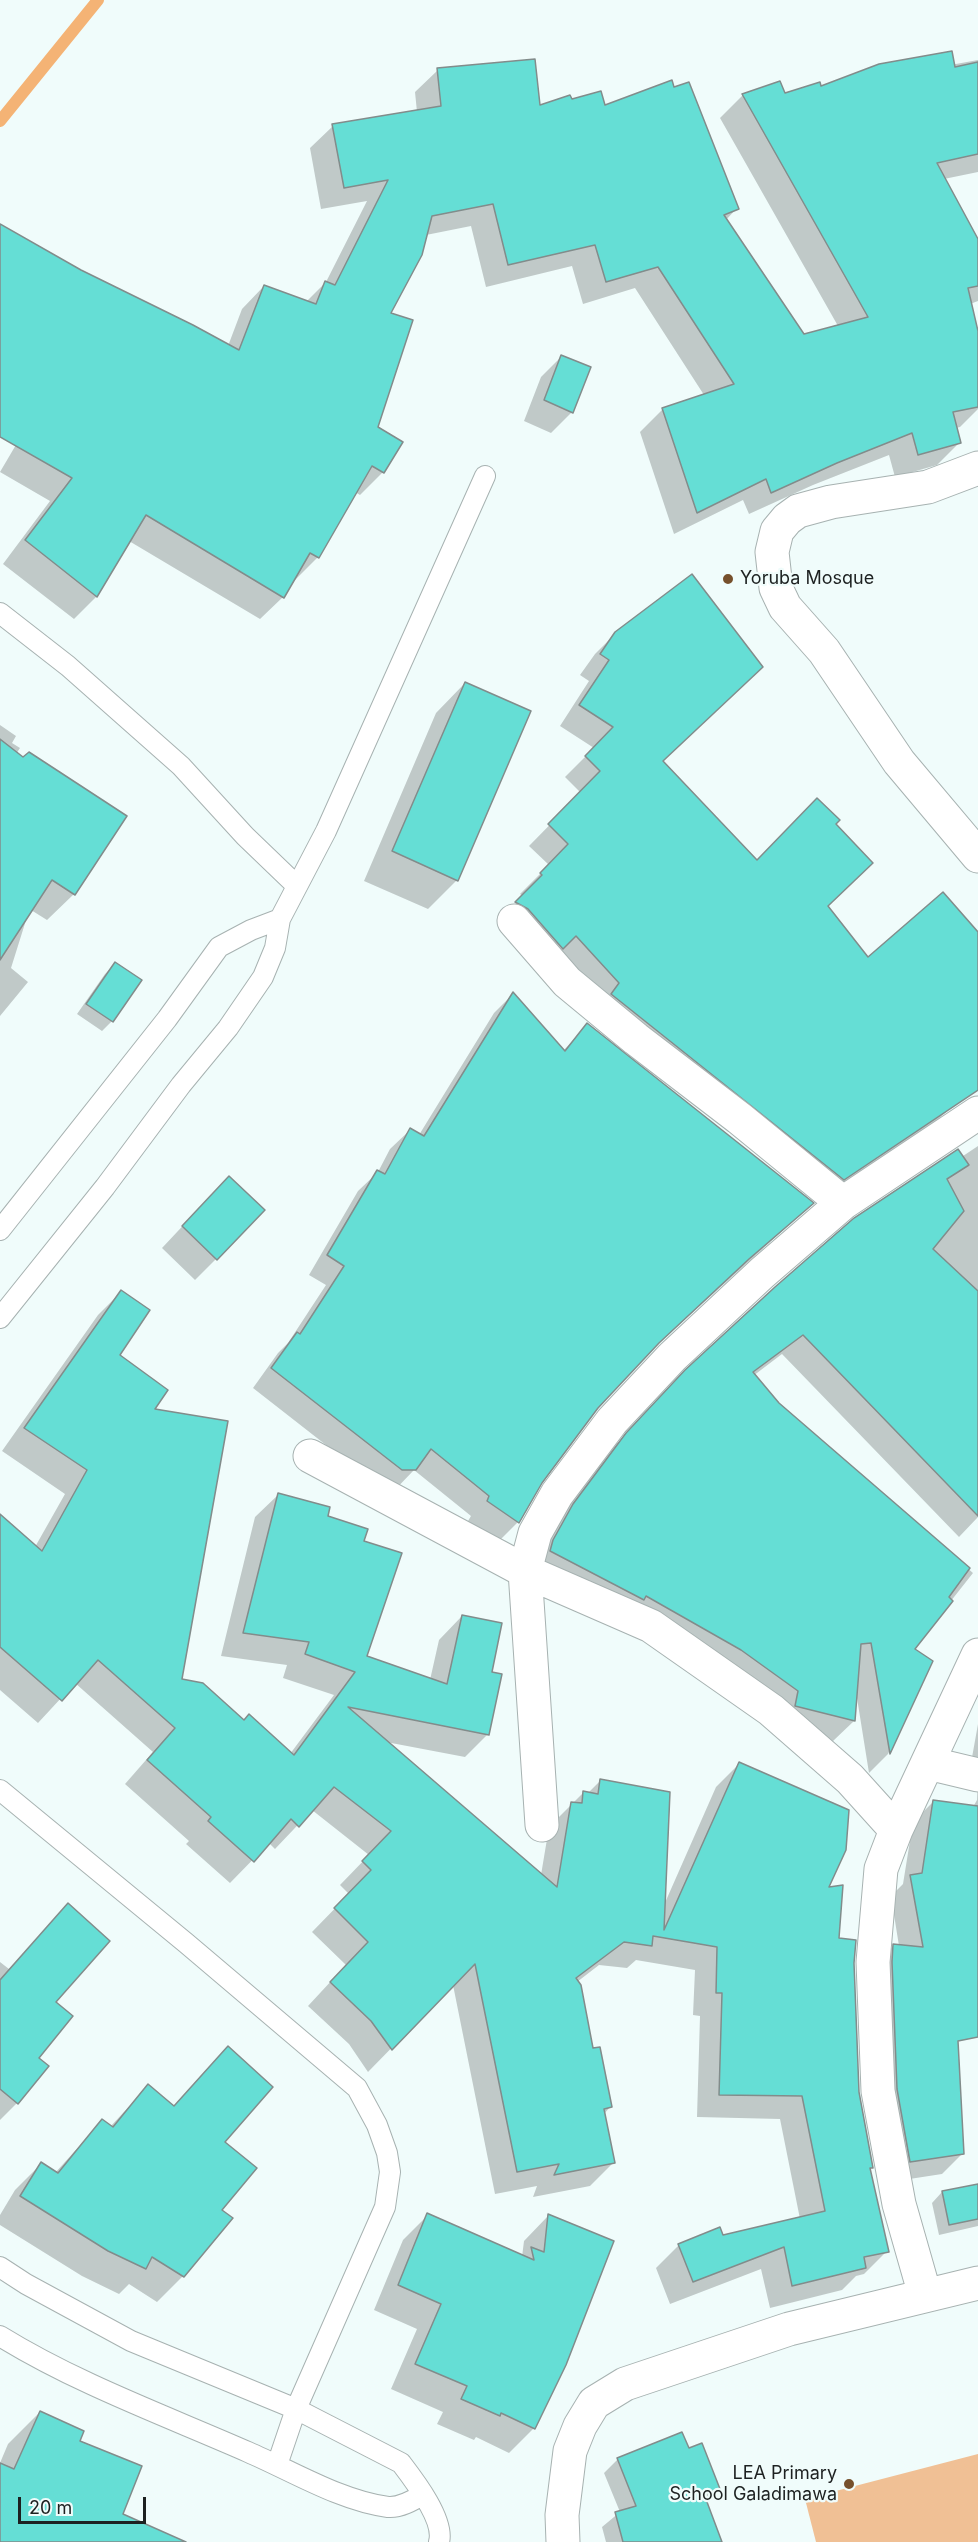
<!DOCTYPE html>
<html>
<head>
<meta charset="utf-8">
<style>
  body { margin:0 }
  #map { position:relative; width:978px; height:2542px; overflow:hidden; background:#f0fcfb; font-family:Inter,sans-serif }
  canvas { display:block }
  .scale { position:absolute; left:18px; top:2497px; width:128px; height:27px; box-sizing:border-box; border:3px solid #1d2121; border-top:0; padding-left:8px; font-size:18px; line-height:21px; white-space:nowrap; color:#1d2121; -webkit-text-stroke:4px #f0fcfb; paint-order:stroke }
</style>
</head>
<body>
<div id="map">
<canvas width="978" height="2542"></canvas>
<div class="scale">20 m</div>
</div>
<script>
const context = document.querySelector('canvas').getContext('2d');
context.lineJoin = 'round';
function paint(path, color) { context.fillStyle = color; context.fill(path, 'evenodd'); }
function stroke(path, color, width, dash) { context.strokeStyle = color; context.lineWidth = width; context.lineCap = dash ? 'butt' : 'round'; context.setLineDash(dash || []); context.stroke(path); }
function drawText(font, color, halo, rows, align = 'center') {
  context.font = font + ' Inter,sans-serif'; context.lineWidth = 4.5; context.setLineDash([]); context.textBaseline = 'middle'; context.strokeStyle = halo; context.fillStyle = color; for (const [text, x, y, turn = 0] of rows) {
    context.save(); context.translate(x, y); context.rotate((+turn || 0) * Math.PI / 180); context.textAlign = isNaN(turn) ? turn : align; if (halo) context.strokeText(text, 0, 0); context.fillText(text, 0, 0); context.restore();
  }
}
paint(new Path2D(`
  M978,2454V2542H816L805,2499Z`), '#f0c095');
paint(new Path2D(`
  M978,60V172L944,179L978,243V301L970,304L978,338V409L960,427L956,428L959,443L937,465L895,477L889,455L813,485L749,514L743,500L674,534L640,432L663,409L704,395L635,288L583,304L572,266L486,287L471,226L426,235L389,314L376,428L401,443L383,472L360,495L355,492L318,557L295,580L293,579L283,597L260,619L129,541L96,597L74,619L3,564L50,501L0,472L30,421L0,406V226L80,271L228,346L242,309L264,286L306,302L326,282L367,201L321,209L310,148L333,126L417,112L415,92L438,70L538,107L571,101L604,107L737,208L726,220L803,335L838,326L720,118L743,95L780,83L784,95Z
  M562,356L572,412L551,433L524,421L541,377Z
  M616,633L661,762L756,862L834,824L827,906L868,959L978,934V1082L929,1128L823,1199L508,929L497,923L523,896L520,894L549,865L529,846L581,793L565,777L594,748L560,726L589,681L580,675L595,654Z
  M465,683L457,880L428,909L364,881L436,713Z
  M0,725L16,736L12,743L20,748L16,754L125,816L74,894L47,920L31,910L27,917L11,968L28,982L0,1016Z
  M116,963L112,1021L102,1031L77,1014L105,974Z
  M513,994L563,1051L587,1025L812,1204L648,1353L597,1407L541,1482L518,1522L499,1541L468,1521L471,1516L414,1470L390,1495L253,1388L278,1353L288,1343L326,1285L309,1275L358,1191L378,1172L390,1149L410,1130L419,1135L494,1013Z
  M978,1146V1517L959,1537L782,1354L753,1376L778,1404L973,1573L913,1649L931,1661L888,1754L869,1773L857,1698L854,1721L833,1741L776,1727L778,1712L530,1571L553,1526L606,1455L665,1393L882,1210Z
  M208,1199L216,1259L195,1280L162,1248Z
  M121,1292L118,1355L152,1410L180,1680L290,1754L334,1695L283,1678L287,1665L221,1656L255,1517L279,1494L326,1517L362,1542L366,1657L430,1680L439,1640L462,1616L490,1673L488,1734L465,1757L386,1742L541,1875L549,1827L584,1792L588,1793L601,1780L664,1905L716,1787L739,1764L826,1889L838,1939L853,1963L858,2092L872,2167L869,2170L887,2251L864,2274L856,2276L842,2290L770,2308L761,2269L670,2304L656,2268L679,2245L800,2219L780,2119L697,2117L700,2016L693,2015L695,1970L636,1960L627,1968L599,1965L577,1982L592,2050L611,2106L604,2114L613,2163L590,2186L533,2197L537,2186L495,2194L453,1985L368,2072L349,2044L308,2006L346,1965L312,1932L349,1894L340,1885L369,1855L312,1810L275,1849L269,1843L230,1883L186,1844L189,1841L125,1784L153,1752L75,1683L38,1723L0,1690V1532L35,1547L65,1494L2,1451L98,1315Z
  M978,1724V1764L971,1763Z
  M978,1776V1983L949,1911L962,2154L942,2174L890,2182L874,1966L894,1945L899,1946L891,1896L903,1884L913,1822L934,1801L973,1807L977,1800Z
  M68,1905L54,2003L37,2058L17,2103L0,2120V1962L9,1969Z
  M228,2048L220,2210L183,2276L157,2302L129,2284L119,2294L82,2276L0,2225V2215L15,2190L41,2164L55,2173L102,2121L110,2127L148,2086L173,2107Z
  M978,2185V2226L939,2235L932,2203L942,2192Z
  M428,2215L522,2257L524,2241L548,2216L565,2364L534,2428L509,2453L476,2437L474,2440L437,2424L443,2412L391,2389L417,2329L374,2310L403,2240Z
  M40,2412L78,2442L122,2515L183,2542H0V2463L8,2444Z
  M688,2450L718,2488L705,2501L717,2542H606L602,2527L620,2512L604,2473L618,2459Z`), '#0003');
stroke(new Path2D(`
  M0,121L98,0`), '#f4b375', 12);
const building = new Path2D(`
  M952,51L955,67L978,62V154L937,163L978,239V286L968,288L978,331V407L953,412L961,443L918,455L912,433L837,463L771,493L766,479L697,513L662,408L734,384L658,267L606,282L595,245L508,265L493,204L432,216L422,255L391,313L413,320L378,427L403,442L384,473L372,466L319,558L310,553L284,598L146,515L97,597L25,540L72,478L0,437V224L81,270L193,325L239,350L264,285L316,304L325,281L335,285L388,180L344,188L332,124L441,106L437,68L535,59L540,105L570,95L572,99L601,91L605,105L672,80L674,87L689,82L739,209L724,215L804,334L868,317L742,94L780,81L785,93L820,82L821,86L879,64Z
  M561,355L591,367L573,413L544,400Z
  M692,574L763,667L663,761L757,860L817,798L840,820L836,824L873,863L828,906L868,957L943,892L978,932V1090L844,1180L611,994L619,983L576,936L563,949L528,909L515,902L542,875L540,873L568,844L548,824L600,771L585,756L613,727L579,705L609,660L600,654L615,632Z
  M465,682L531,711L458,881L392,851Z
  M0,739L23,757L29,752L127,816L75,895L52,880L0,960Z
  M115,962L142,980L113,1022L86,1004Z
  M513,992L565,1051L587,1023L814,1203L749,1259L659,1343L598,1408L542,1483L519,1523L487,1501L489,1496L431,1449L416,1470H402L271,1368L297,1332L300,1334L344,1266L327,1255L377,1170L385,1174L410,1128L424,1136Z
  M958,1149L969,1165L947,1179L964,1211L933,1249L978,1291V1516L803,1335L753,1372L779,1403L970,1568L949,1597L953,1601L915,1649L933,1661L890,1754L871,1643L861,1644L855,1721L795,1706L798,1691L741,1650L646,1596L644,1600L550,1551L553,1540L573,1504L626,1433L685,1370L775,1287L854,1218Z
  M229,1176L265,1210L217,1260L182,1226Z
  M121,1290L150,1310L120,1355L168,1390L155,1409L228,1421L182,1679L203,1683L244,1720L249,1714L294,1755L355,1672L305,1654L309,1642L243,1633L278,1493L330,1507L328,1516L368,1529L364,1541L402,1553L367,1656L447,1684L462,1615L502,1623L492,1672L502,1674L489,1735L348,1707L557,1887L571,1802L582,1803L583,1791L598,1794L600,1779L670,1792L664,1930L739,1762L849,1810L846,1850L829,1887L843,1885L839,1938L856,1940L854,1963L859,2092L873,2168H870L889,2252L864,2257L866,2268L792,2286L784,2247L693,2282L678,2244L720,2227L723,2235L825,2211L802,2096L719,2095L722,1993H716L717,1947L653,1936L652,1946L624,1942L576,1978L581,1985L593,2048L600,2047L612,2107L604,2109L615,2163L554,2175L559,2164L517,2172L475,1964L392,2050L371,2021L330,1982L368,1942L334,1908L371,1870L362,1861L391,1831L334,1787L299,1827L291,1819L254,1862L208,1821L211,1817L147,1760L175,1728L98,1660L62,1701L0,1647V1514L42,1551L87,1470L24,1428Z
  M933,1800L978,1806V2037L958,2041L964,2154L910,2162L897,2089L892,1962L893,1944L923,1947L910,1875L922,1873Z
  M68,1903L110,1941L56,2002L73,2016L39,2058L49,2066L18,2104L0,2089V1980Z
  M228,2046L273,2087L225,2142L257,2168L222,2210L233,2218L184,2277L152,2257L146,2269L108,2251L20,2196L41,2162L58,2173L102,2119L113,2127L148,2084L174,2106Z
  M978,2184V2219L949,2225L942,2191Z
  M427,2213L534,2260L531,2247L544,2252L548,2214L614,2241L566,2365L535,2429L501,2413L500,2416L461,2399L467,2386L415,2364L441,2304L398,2285Z
  M40,2411L84,2431L80,2441L142,2466L123,2514L186,2542H0V2463L14,2469Z
  M682,2432L689,2448L702,2443L720,2489L704,2494L722,2542H623L615,2512L636,2506L617,2458Z`);
paint(building, '#65ded5');
stroke(building, '#828c8b', 1.5);
const service = new Path2D(`
  M0,613L68,666L181,766L245,836L297,886
  M0,1230L167,1019L219,947L251,930L280,919
  M0,1318L105,1187L181,1085L228,1028L263,977L275,948L280,919L326,831L485,476
  M0,1790L186,1943L357,2088L377,2125L387,2153L390,2172L385,2207L296,2409L277,2465
  M0,2267L26,2284L131,2341L296,2409L401,2463C414,2480 445,2520 439,2542
  M0,2336C76,2383 166,2416 248,2452C292,2471 341,2501 388,2507C400,2508 412,2501 422,2495`);
const minor = new Path2D(`
  M978,468L928,487L831,502L798,511L787,519L777,531L772,552L776,588L785,607L824,651L899,762L978,856
  M514,921L567,982L636,1039L739,1118L843,1203
  M310,1456L525,1571L651,1626L771,1710L850,1779L896,1830
  M928,1763L978,1775
  M542,1825L525,1571L535,1533L557,1494L612,1421L672,1357L762,1273L843,1203L978,1113
  M925,2295L899,2204L878,2091L873,1962L881,1869L896,1830L978,1655
  M563,2542L562,2515L570,2451L580,2426L594,2403L625,2384L789,2329L978,2283`);
stroke(service, '#a7b2b1', 22);
stroke(minor, '#a7b2b1', 35);
stroke(service, '#fff', 20);
stroke(minor, '#fff', 33);
for (const [x, y, r, color] of [
  [728,579,6,"#76502c"],
  [849,2484,6,"#76502c"]
]) { const dot = new Path2D(); dot.arc(x, y, r, 0, 2 * Math.PI); context.fillStyle = color; context.fill(dot); stroke(dot, '#f0fcfb', 2); }
drawText('18px', '#1d2121', '#f0fcfb', [
  ["Yoruba Mosque",740,579],
  ["LEA Primary",837,2474,"right"],
  ["School Galadimawa",837,2495,"right"]
], 'left');
</script>
</body>
</html>
